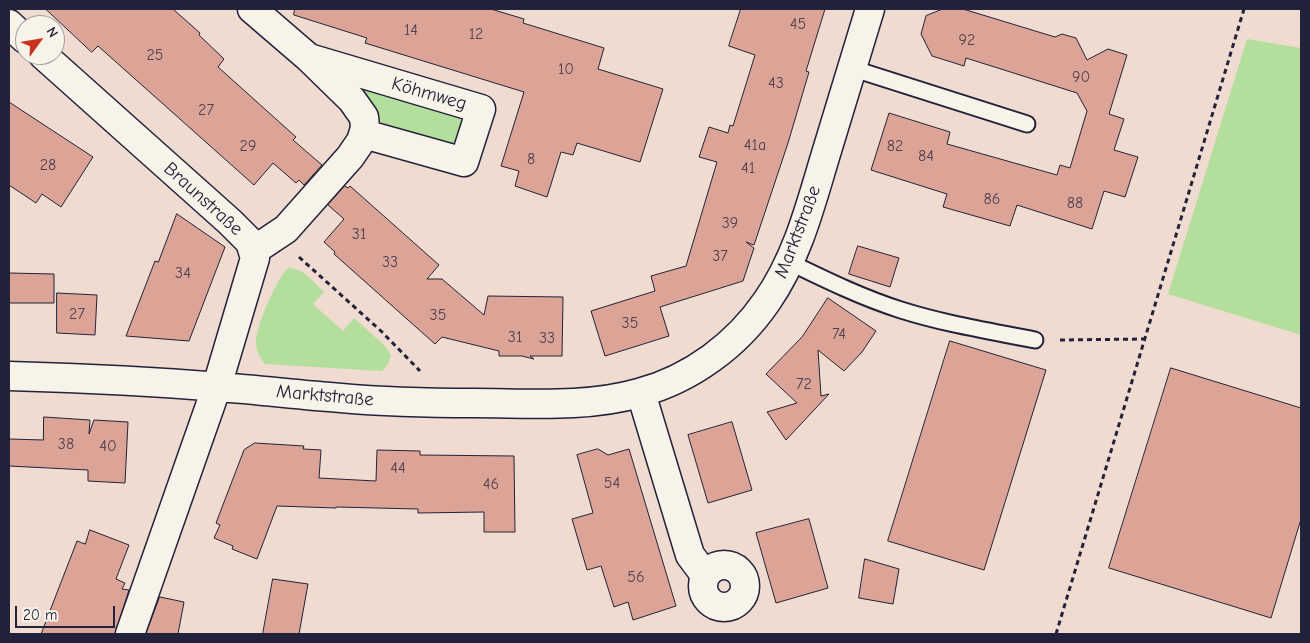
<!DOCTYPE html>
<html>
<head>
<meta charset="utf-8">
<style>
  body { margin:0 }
  #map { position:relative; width:1310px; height:643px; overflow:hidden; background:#efdbcf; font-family:"Comic Neue",sans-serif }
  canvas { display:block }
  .frame { position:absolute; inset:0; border:10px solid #22223b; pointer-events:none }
  .north { position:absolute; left:15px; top:15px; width:50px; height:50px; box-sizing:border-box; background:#f7f3e8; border:1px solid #a29fa3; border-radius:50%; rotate:58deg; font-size:14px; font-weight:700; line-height:20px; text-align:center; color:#22223b }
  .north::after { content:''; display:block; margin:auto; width:18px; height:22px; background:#c8321e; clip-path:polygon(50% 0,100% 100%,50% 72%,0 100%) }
  .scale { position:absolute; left:15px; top:606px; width:100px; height:22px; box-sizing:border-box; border:2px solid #22223b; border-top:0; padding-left:6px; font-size:15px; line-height:18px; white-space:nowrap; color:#22223b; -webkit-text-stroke:4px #f7f3e8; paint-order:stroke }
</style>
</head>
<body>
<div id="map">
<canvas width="1310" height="643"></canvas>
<div class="frame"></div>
<div class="north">N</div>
<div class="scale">20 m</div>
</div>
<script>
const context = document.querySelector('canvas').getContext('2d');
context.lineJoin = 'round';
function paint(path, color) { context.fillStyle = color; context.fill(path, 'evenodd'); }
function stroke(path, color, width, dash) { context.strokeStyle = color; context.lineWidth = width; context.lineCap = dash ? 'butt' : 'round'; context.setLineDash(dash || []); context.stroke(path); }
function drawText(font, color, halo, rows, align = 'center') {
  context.font = font + ' "Comic Neue",sans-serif'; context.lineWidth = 4.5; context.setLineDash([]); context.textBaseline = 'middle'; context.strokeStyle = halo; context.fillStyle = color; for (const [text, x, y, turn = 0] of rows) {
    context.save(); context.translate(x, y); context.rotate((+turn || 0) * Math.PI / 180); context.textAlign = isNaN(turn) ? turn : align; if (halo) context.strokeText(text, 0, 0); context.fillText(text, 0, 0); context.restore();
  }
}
paint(new Path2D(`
  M1247,39L1301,48V335L1168,294Z
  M358,81L464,116L461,139L455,145L376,121L355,89Z
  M288,268C303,267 314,283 324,292L313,304L343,331L354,318L385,346L391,355L388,364L382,371L265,364C260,358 256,351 256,343C255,328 277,278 288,268Z`), '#b4de9b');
const building = new Path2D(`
  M46,9H173L200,33L199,35L224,59L218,67L296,137L293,140L322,165L304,185L299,180L296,183L273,163L254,185L98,46L92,52Z
  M295,9H491L524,19L523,23L604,48L598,69L663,89L640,162L577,143L573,155L561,152L547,197L515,186L519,171L501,166L524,92L365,43L367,38L294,15Z
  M741,9H825L806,71L809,72L788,143L754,245L746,242L754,248L743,281L660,307L669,336L605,356L591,311L655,291L651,276L686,266L717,162L699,157L709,127L728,133L730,125L733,126L755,55L729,46Z
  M943,9H963L1055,37L1062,34L1076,38L1087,60L1108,49L1127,55L1109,114L1124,119L1114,150L1138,157L1125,197L1104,191L1092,229L1017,205L1010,226L943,207L947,194L871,170L889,113L950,132L947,144L1057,175L1060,165L1070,168L1087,111L1077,93L966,58L964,66L932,56L921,34L926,16Z
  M9,102L93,157L61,207L42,194L36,203L9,185Z
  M345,186L348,188L350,186L439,265L427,279H442L484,315L488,296L563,297L562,356H530L534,359L522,356H499V351L442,337L435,344L334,254L335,252L324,242L344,219L328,205Z
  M177,214L225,247L189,341L126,336L155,261L158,262Z
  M858,246L899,258L890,287L849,274Z
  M9,273L54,274V303H9Z
  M57,293L97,295L95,335L57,333Z
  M828,298L876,331L862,352L844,371L818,350L821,396L829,394L786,440L767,412L797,403L766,374L802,337Z
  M950,341L1046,370L984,570L888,541Z
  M1171,368L1301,408V519L1271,618L1109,568Z
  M44,417L90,420L89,434L94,420L128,422L125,483L88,481V470L9,466V439L43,440Z
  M732,422L752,490L708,503L688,435Z
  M255,443L304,446L303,449L321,450L319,478L376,481L377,450L420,451V455L514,456L515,532H484V512L418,513V509L336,507V508L277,506L257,559L232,549L233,546L214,538L220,525L216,523L244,450Z
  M598,449L608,455L629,449L676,606L633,620L628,602L614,607L601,566L587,570L572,519L593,513L577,455Z
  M809,519L828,588L776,603L756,533Z
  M90,530L129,545L116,579L125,583L122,589L129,590L115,634H41L77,541L85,544Z
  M865,559L899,569L893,604L859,598Z
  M273,579L308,584L299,634H263Z
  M160,597L184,602L178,634H146Z`);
paint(building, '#dca496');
stroke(building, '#22223b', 1);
const lane = new Path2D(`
  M851,68L1027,124
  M789,262C826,280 863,298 901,310C945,324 990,331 1035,340`);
const street = new Path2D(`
  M252,9L309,58L352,100L364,117L365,128L361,141L350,157L286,229L253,251
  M9,24L25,39
  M43,55L230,222L250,242L255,258L217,386L130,634
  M309,58L481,109L464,162L364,134
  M9,376C79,378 149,381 219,387C260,390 300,395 341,398C385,402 429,403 474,403C529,403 586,408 639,393C691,379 737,345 767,301C797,258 810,207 825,157C840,108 855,58 870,9
  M641,393L690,555L705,575
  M703 586a21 21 0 1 1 42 0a21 21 0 1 1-42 0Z`);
stroke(lane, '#22223b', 19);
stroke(street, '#22223b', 31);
stroke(new Path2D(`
  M299,257L381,331L420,371
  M1060,340L1144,339
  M1056,634L1244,9`), '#22223b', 3, [5, 4]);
stroke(lane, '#f7f3e8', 15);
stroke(street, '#f7f3e8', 28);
drawText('16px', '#504252', null, [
  ["45",798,24],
  ["14",411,30],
  ["12",476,34],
  ["92",967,40],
  ["25",155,55],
  ["10",566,69],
  ["90",1081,77],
  ["43",776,83],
  ["27",206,110],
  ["41a",755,145],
  ["29",248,146],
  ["82",895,146],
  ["84",926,156],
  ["8",531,159],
  ["28",48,165],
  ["41",748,168],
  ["86",992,199],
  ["88",1075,203],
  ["39",730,223],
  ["31",359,234],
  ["37",720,256],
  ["33",390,262],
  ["34",183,273],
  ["27",77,314],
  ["35",438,315],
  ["35",630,323],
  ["74",839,334],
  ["31",515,337],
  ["33",547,338],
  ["72",804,384],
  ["38",66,444],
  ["40",108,446],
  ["44",398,468],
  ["54",612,483],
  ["46",491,484],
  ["56",636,577]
]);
drawText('19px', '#22223b', '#f7f3e8', [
  ["Köhmweg",429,94,16],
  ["Braunstraße",203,199,42],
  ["Marktstraße",798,232,-69],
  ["Marktstraße",325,396,5]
]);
</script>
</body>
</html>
